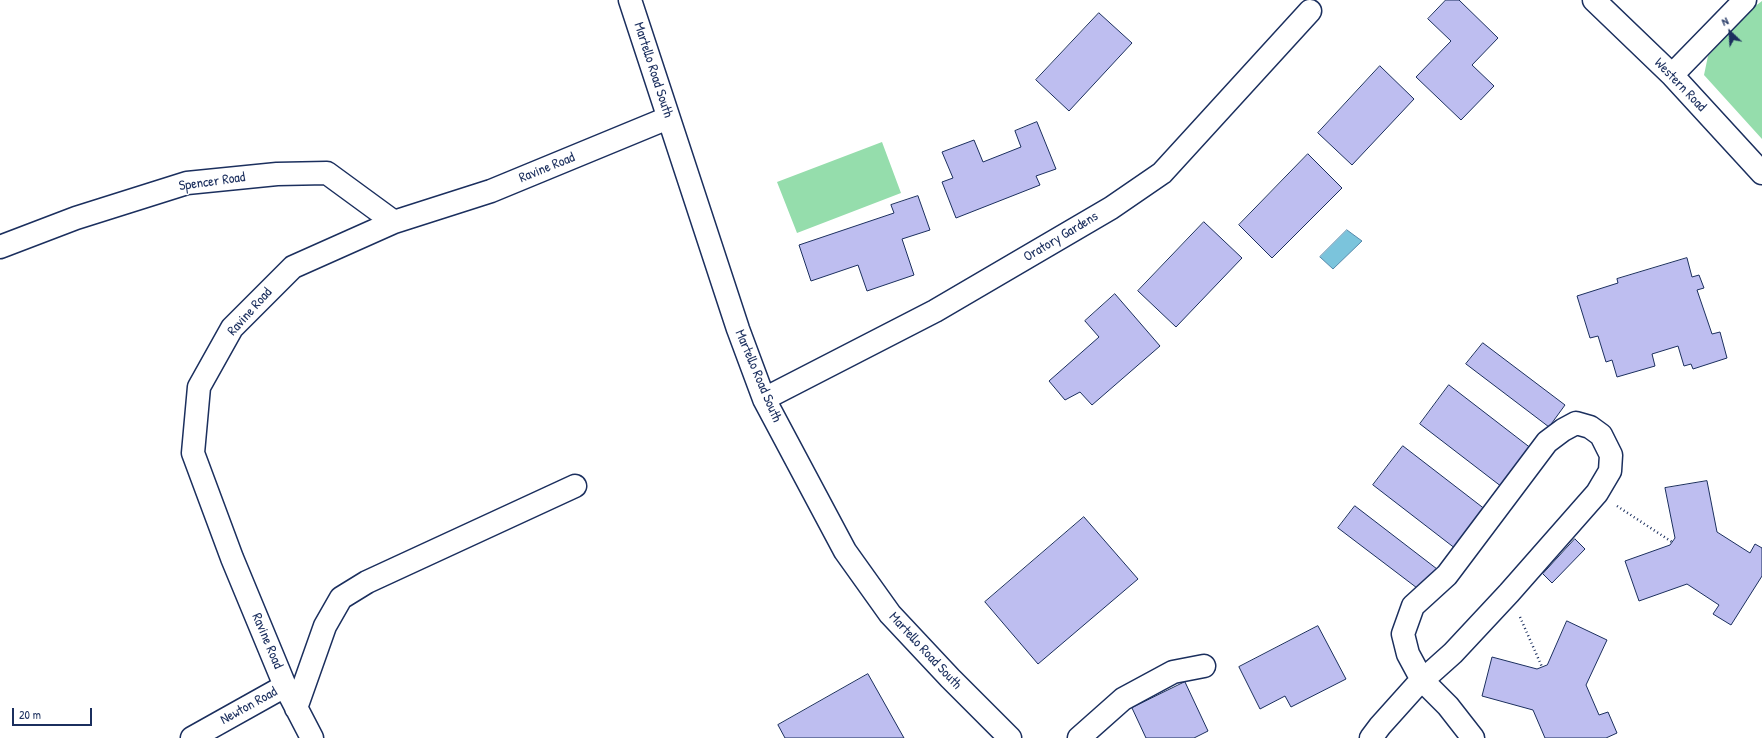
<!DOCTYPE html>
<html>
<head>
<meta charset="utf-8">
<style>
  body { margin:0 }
  #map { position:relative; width:1762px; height:738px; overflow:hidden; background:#fff; font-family:"Patrick Hand",sans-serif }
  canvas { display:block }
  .north { position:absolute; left:1710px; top:12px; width:40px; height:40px; -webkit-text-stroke:3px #fff; paint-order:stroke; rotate:335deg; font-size:11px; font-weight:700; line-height:16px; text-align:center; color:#1b2f5e }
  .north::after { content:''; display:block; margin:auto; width:14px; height:18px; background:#1b2f5e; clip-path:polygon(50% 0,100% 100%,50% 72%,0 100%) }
  .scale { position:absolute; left:12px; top:708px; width:80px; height:18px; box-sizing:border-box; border:2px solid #1b2f5e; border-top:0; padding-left:5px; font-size:12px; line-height:14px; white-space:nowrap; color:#1b2f5e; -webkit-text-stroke:3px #fff; paint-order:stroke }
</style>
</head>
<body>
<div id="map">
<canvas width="1762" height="738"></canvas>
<div class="north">N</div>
<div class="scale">20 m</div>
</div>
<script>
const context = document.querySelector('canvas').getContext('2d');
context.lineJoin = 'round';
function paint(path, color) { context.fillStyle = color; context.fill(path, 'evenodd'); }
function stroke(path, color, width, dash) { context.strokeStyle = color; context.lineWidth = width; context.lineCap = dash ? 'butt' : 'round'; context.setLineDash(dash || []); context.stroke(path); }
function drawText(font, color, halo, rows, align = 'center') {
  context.font = font + ' "Patrick Hand",sans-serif'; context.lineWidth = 3; context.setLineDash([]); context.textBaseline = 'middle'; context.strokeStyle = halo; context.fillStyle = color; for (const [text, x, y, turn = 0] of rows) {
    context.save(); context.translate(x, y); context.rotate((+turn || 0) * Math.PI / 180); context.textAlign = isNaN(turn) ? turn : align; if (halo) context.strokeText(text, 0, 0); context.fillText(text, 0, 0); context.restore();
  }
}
paint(new Path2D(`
  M1762,1V139L1704,75L1708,56L1750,10Z
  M882,142L901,193L797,233L777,182Z`), '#95ddac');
const water = new Path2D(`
  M1347,230L1362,241L1333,269L1320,257Z`);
paint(water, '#7bc4dc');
stroke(water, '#58a', 1);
const building = new Path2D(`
  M1446,0H1459L1498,38L1472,65L1494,86L1461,120L1416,77L1451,41L1428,19Z
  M1099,13L1132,43L1069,111L1036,80Z
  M1380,66L1414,99L1352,165L1318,133Z
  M1037,122L1056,169L1036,176L1040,185L956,218L942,182L953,178L942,152L974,140L983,162L1021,147L1015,131Z
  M1308,154L1342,188L1272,258L1239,225Z
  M918,196L930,230L902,239L914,275L867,291L858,265L811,281L799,245L894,213L891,205Z
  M1204,222L1242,258L1176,327L1138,291Z
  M1687,258L1692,277L1699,275L1704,288L1697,290L1712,334L1720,332L1727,358L1693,369L1691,364L1684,366L1678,346L1652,354L1655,366L1617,377L1612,360L1606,362L1598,336L1590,338L1577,296L1618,283L1617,279Z
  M1115,294L1160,346L1092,405L1080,392L1065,400L1049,381L1099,337L1085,321Z
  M1483,343L1565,405L1549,427L1466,364Z
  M1449,385L1532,449L1502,487L1420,424Z
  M1403,446L1486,510L1456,549L1373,485Z
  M1707,481L1717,532L1750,553L1755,544L1762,548V576L1731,625L1713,614L1719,605L1687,584L1639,601L1625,561L1670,545L1675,538L1665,488Z
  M1355,506L1437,569L1421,591L1338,528Z
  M1084,517L1138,579L1038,664L985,602Z
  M1575,539L1585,549L1552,583L1543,574Z
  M1567,621L1607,640L1586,685L1599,715L1608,712L1617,733L1606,738H1545L1533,710L1482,696L1492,657L1537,669L1547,665Z
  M1318,626L1346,679L1291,707L1285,696L1260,709L1239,667Z
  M868,674L904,738H785L778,725Z
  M1185,682L1208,731L1194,738H1146L1132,708Z`);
paint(building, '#bebef0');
stroke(building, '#1b2f5e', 1);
const minor = new Path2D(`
  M630,0L738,329L764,399L845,551L890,614L950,678L1010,738
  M1594,0L1672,75L1762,173
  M1672,75L1745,0
  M0,247L76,218L187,183L277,174L327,173L394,222
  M764,399L935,311L1111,208L1162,173L1310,11
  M296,708L325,626L341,598L367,582L575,486
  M192,738L285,686
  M312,738L285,686L232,558L193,453L199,387L232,328L293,267L394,222L491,191L668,118
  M1079,738L1123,699L1173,672L1204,666
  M1371,738L1380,726L1415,687L1453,653L1509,593L1597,493L1610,471L1611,455L1601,435L1590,427L1576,423L1563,430L1547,442L1447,575L1413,606L1403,634L1408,654L1422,680L1448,706L1473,738`);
stroke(minor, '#1b2f5e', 25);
stroke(new Path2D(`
  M1617,506L1672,542
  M1520,617L1542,667`), '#1b2f5e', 2.5, [1, 3]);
stroke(minor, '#fff', 22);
drawText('14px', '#1b2f5e', '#fff', [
  ["Martello Road South",653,70,72],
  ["Western Road",1680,85,46],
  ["Ravine Road",547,168,-22],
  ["Spencer Road",212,182,-8],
  ["Oratory Gardens",1061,237,-31],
  ["Ravine Road",250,312,-48],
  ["Martello Road South",758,376,67],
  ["Ravine Road",267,641,67],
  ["Martello Road South",925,651,47],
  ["Newton Road",249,706,-29]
]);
</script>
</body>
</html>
